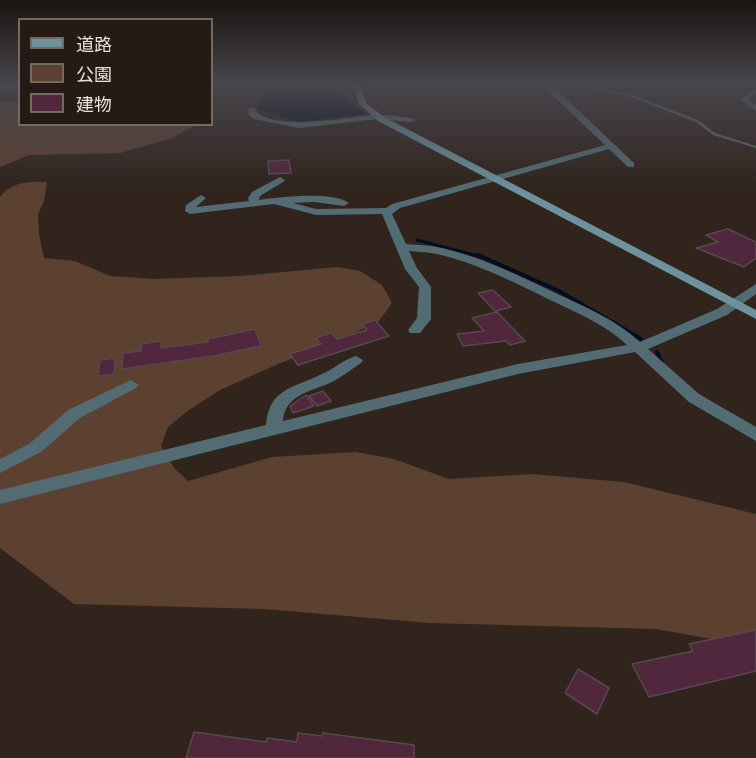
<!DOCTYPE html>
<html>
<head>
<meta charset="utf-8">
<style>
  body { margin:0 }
  #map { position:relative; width:756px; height:758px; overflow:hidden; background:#30241d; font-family:Literata,"Noto Sans JP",serif }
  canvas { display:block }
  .legend { position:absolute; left:18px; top:18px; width:195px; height:108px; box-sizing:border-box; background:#261a14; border:2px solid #746a64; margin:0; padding:8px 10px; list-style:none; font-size:18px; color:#e9e1dd }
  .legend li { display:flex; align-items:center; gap:12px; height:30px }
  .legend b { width:30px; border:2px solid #746a64 }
</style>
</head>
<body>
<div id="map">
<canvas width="756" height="758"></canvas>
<ul class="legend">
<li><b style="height:8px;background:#6b929d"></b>道路</li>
<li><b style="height:16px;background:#5c4030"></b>公園</li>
<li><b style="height:16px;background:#50273c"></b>建物</li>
</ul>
</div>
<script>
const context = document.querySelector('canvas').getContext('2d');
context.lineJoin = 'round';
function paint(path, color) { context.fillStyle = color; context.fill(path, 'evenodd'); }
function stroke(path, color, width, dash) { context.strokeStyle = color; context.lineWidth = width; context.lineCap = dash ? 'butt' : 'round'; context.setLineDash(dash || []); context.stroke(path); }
paint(new Path2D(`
  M0,102H19L20,124L195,125L172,138L120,153L29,155L0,167Z
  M47,182L44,201L38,214L39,234L44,258L75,261L110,276L153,279L240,276L337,267L360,271L382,285L392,303L379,321L336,342L278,364L220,390L189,410L168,427L161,446L175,469L188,481L272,457L356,452L394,459L449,479L531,474L624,482L756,514V647L656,629L430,623L264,609L74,604L0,548V197C10,182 31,181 47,182Z`), '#5c4030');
paint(new Path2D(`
  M281,91L334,93L367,114L299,122L258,109L259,100L267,94Z`), '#000d23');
stroke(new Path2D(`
  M417,240L482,257`), '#000d23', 3);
stroke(new Path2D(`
  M478,255L559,291L641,339
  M657,352L662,363`), '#000d23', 4);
const building = new Path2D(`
  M289,160L291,173L269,174L268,161Z
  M728,229L756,242V258L744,267L696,248L718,242L706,235Z
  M493,290L511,307L495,311L478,293Z
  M497,312L525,341L510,345L506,341L463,346L457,334L484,331L472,318Z
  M375,320L389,336L298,365L290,354L321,344L316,338L331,333L337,339L367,330L362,324Z
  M255,329L261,346L213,356L122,369L123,353L141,351V344L161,341V348L208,342V339Z
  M115,358L114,374L98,376L100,360Z
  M323,391L331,401L317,406L309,396Z
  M306,395L314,406L293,413L290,406Z
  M756,630V671L649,697L632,664L693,651L689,644Z
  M578,669L609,688L597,714L565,693Z
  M194,732L266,742L267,738L297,742L298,733L322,736L323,733L414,745V758H186Z`);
paint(building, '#50273c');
stroke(building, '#57494f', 1.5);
paint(new Path2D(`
  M571,83L630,94L698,120L715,133L756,146V148L713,135L696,122L628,96L562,83Z`), '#536b72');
paint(new Path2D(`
  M533,83H543L554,87L634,163V167H628L609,149L400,208L392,214L406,244C418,245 430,245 442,248C481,257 518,275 553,292C584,306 615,319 640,342L717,309L756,284V294L727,315L648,349L699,394L756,427V441L689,402L635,352L518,374L0,504V490L266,425C269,388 294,388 322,374C334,369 344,359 356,356L363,360L361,363C352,369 342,377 332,382C311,392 285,394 283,421L518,364L627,345C605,324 575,312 548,299C514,282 478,264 441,255C431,252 420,252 409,251L417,268L431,287V319L420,333H410L408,330L417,318L419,287L405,269L382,214L316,215L274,204L190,214L185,211L186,205L201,195L206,198L196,207L249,201L248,198L252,192L280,177L285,180L283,182L260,196L259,200C279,197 332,191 349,203L344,206L314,202L293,203L316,209L386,208L392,204L605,145L548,91Z
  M756,89V94L748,99L756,105V111L739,99Z
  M248,108H254C267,133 350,117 374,115C386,114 399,117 411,118L415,120L411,122L377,119L299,128L254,119L249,115Z
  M131,380L139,385L136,388L80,418L41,452L0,473V459L29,444L68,410Z`), '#536b72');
paint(new Path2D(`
  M353,83H360L366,103L384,117L756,310V319L378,121L359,104Z
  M0,86H20V90H0Z`), '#6b929d');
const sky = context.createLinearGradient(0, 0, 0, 190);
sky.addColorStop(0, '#1a1410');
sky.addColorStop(0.44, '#48454c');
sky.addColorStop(1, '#48454c00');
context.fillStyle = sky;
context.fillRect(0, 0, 756, 190);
</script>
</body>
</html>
